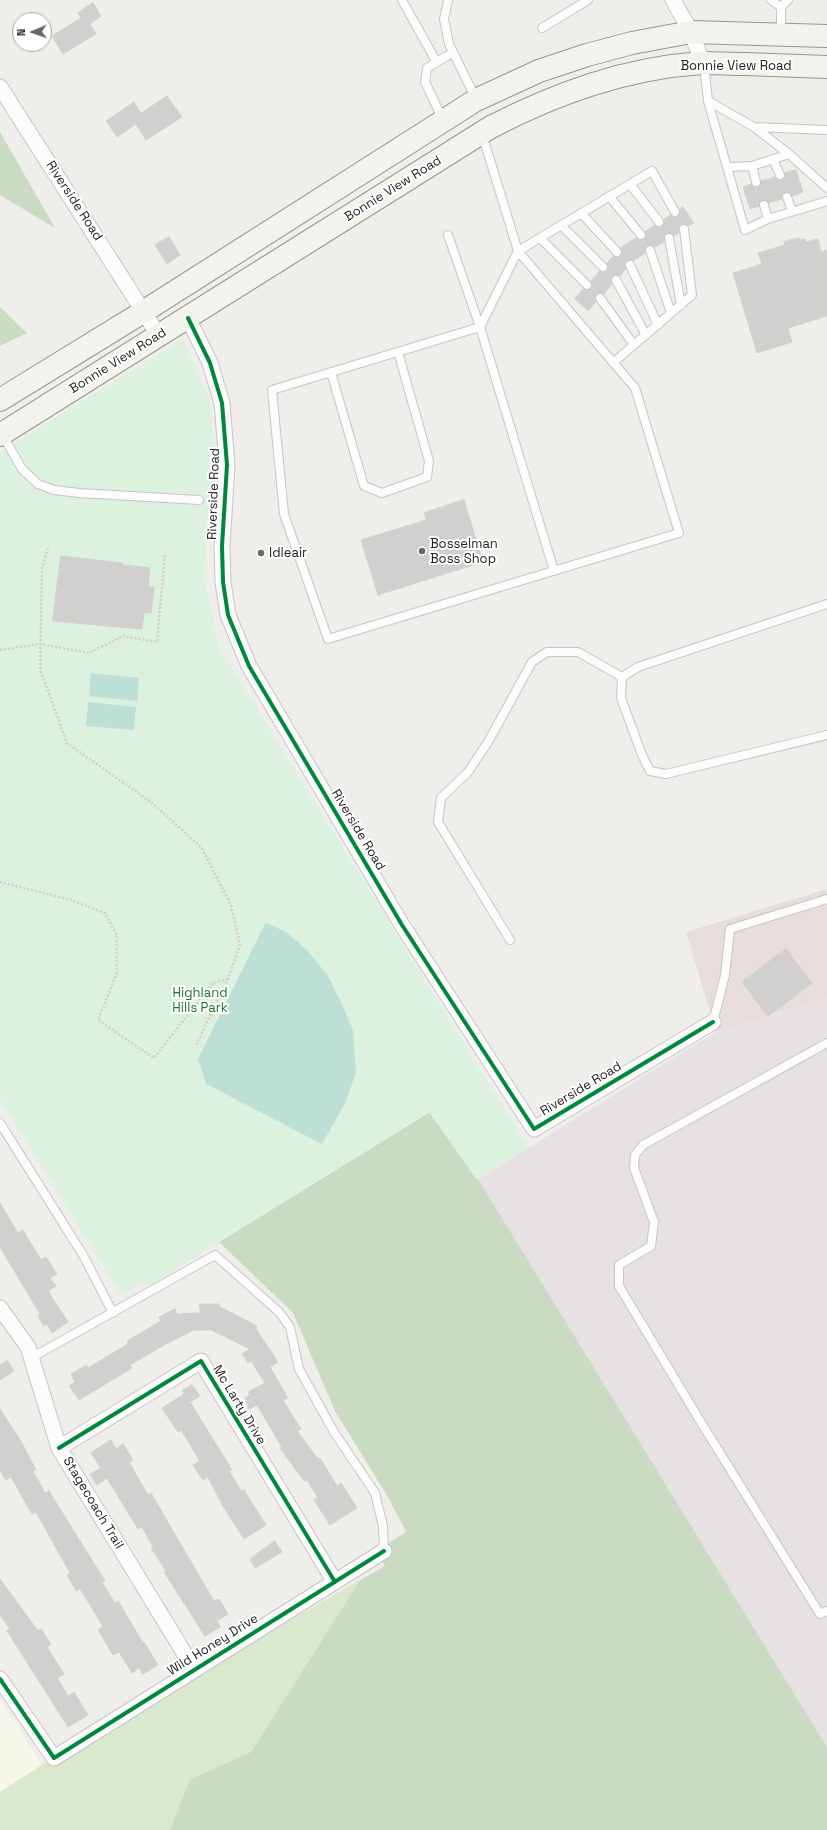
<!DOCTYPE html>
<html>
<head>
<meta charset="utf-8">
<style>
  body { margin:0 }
  #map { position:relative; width:827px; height:1830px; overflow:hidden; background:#f0eeeb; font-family:"Space Grotesk",sans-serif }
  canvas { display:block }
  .north { position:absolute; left:12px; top:12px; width:40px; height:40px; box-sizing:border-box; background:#fff; border:1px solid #a7a7a7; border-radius:50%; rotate:268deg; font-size:11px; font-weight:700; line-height:16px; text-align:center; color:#222 }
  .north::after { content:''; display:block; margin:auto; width:14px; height:18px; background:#6a6968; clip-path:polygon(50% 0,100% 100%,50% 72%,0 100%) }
</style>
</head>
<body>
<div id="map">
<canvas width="827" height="1830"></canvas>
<div class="north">N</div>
</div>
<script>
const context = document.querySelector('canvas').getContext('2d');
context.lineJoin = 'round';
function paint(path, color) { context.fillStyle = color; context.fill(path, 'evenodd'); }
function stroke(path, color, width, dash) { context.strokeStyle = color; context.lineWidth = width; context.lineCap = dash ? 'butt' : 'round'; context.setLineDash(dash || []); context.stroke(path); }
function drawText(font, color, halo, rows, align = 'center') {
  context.font = font + ' "Space Grotesk",sans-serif'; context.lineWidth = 4; context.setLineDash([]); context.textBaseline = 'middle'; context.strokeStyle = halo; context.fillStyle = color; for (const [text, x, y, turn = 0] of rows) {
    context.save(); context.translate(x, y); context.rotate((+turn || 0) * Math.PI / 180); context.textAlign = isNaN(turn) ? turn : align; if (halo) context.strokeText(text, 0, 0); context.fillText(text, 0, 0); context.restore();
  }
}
paint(new Path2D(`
  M827,889V998L716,1032L686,932Z`), '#e7dedb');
paint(new Path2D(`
  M827,998V1747L478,1179L714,1033Z`), '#e8e1e4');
paint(new Path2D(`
  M0,1699L42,1765L0,1800Z`), '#f6f6e9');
paint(new Path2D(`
  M360,1580L251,1752L190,1779L170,1830H0V1792L62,1752Z`), '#dae8ce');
paint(new Path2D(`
  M0,132L55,228L0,195Z
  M0,307L27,333L0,346Z
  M435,1109L827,1747V1830H170L190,1779L251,1752L360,1580L385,1566L376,1551L406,1532L389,1499L335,1411L293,1313L219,1242Z`), '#cadbc4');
paint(new Path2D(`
  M183,339L210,400L215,454L207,521L204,575L219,647L528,1147L477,1180L429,1112L150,1285L140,1283L121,1295L0,1099V452Z`), '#ddf1df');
paint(new Path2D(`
  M91,673L139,678L137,701L89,696Z
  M88,702L136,707L134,730L86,726Z
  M266,922L287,933L307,950L328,976L344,1009L353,1031L356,1073L345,1103L322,1144L206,1084L198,1059Z`), '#bce0d5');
const building = new Path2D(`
  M93,3L101,16L90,24L96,34L63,54L52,36L81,18L78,13Z
  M167,96L182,117L146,140L136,124L117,137L106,121L134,102L141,113Z
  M796,170L803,192L792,196L790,193L786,192L783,194L782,199L769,203L766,200H762L759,206L750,209L743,187L751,184L754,187H758L761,181L775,177L777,180H782L785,178V173Z
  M683,207L694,223L689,226L686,224H681L679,227V233L674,236L670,233L666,234L664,242L655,247L651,245H648L645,249V253L633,261L627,260L625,264L626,269L620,276L616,275L612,277V284L604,294H596L595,298L596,302L588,311L575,299L583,289L588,290L591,289L592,284L591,281L600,271L604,272L607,271V263L613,256L618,257L621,256L622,251L621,248L623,246L636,238L639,240L644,239L646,237L645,232L655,225L662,227L664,224V219L670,215L675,217H678L680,212V209Z
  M169,237L180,255L167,264L155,245Z
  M799,238L800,240L805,239L806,242L818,239L821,252L827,250V316L788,328L792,342L757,353L733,273L762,264L758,253L785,245L784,242Z
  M464,500L483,562L378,595L361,540L426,520L424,513Z
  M61,556L122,563V565L150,568L148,587H154L151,613H144L142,629L53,621Z
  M786,949L812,983L768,1016L742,982Z
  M0,1203L18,1233L23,1230L41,1260L46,1257L57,1274L50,1278L56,1286L48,1291L68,1322L52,1333L47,1324L44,1326L38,1316L40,1314L0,1247Z
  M200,1304H219L220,1307L257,1326L256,1329L278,1362L270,1367L288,1398L283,1400L301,1429L297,1431L318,1459L320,1458L337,1486L341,1483L357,1508L330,1525L314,1500L318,1498L307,1480L304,1481L280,1448L282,1447L257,1405L249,1409L245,1398L250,1395L248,1392L265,1383L251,1361L248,1363L242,1354L250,1349L211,1330H194L166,1344L130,1365L132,1368L79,1400L69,1386L75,1382L71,1374L86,1365L88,1368L128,1344L127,1341L161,1321L159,1317L175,1309L177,1314L200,1313Z
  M8,1361L14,1371L0,1380V1365Z
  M192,1385L200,1396L190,1402L232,1470L229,1471L241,1491L244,1490L266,1525L244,1539L223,1506L208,1477L203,1480L193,1465L200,1461L181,1430L178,1432L162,1408L184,1394L182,1391Z
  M0,1409L22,1443L36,1470L33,1471L45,1493L49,1491L105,1581L102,1582L115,1603L118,1601L143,1643L144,1642L158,1665L143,1674L139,1668L132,1673L119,1652L113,1655L98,1630L103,1626L80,1589L76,1591L67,1575L70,1573L36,1512L32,1514L11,1477L6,1480L0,1470Z
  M111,1440L116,1449L123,1444L133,1460L129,1462L148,1495L151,1493L214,1601L219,1599L228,1614L217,1621L220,1627L205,1636L164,1572L166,1571L151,1548L153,1547L142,1527L138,1529L107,1478L97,1485L90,1474L101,1468L91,1453Z
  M275,1541L282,1552L255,1568L250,1559Z
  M0,1579L38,1631L41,1629L51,1644L47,1647L64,1674L57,1678L68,1696L74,1692L88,1715L68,1727L7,1631L10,1629L0,1615Z`);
paint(building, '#d2d0ce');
stroke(building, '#d3d0cd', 1);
const lane = new Path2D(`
  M402,0L436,61
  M448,0L444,19L449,44L476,99
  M771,0L781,7
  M542,28L588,0
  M781,35V7L788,0
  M704,64L708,101L745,230L768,219L827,201
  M708,101L754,127L789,154L827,188
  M443,120L425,82L427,68L452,53
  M754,127L827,130
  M482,134L518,251L480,327L272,390L284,514L328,639L679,533L635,388L518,251L652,171L675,212
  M773,159L780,175
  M752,166L756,182
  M727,167L752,166L789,154
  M630,184L659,222
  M609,196L641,235
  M787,197L792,211
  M764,205L768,219
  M581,213L617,252
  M561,225L603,267
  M448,235L480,327L554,571
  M540,238L587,285
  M669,238L681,305
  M650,250L671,313
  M630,265L658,325
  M616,280L646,335
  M600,298L634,345
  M614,362L692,295L684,229
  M331,372L364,486L382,493L427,477L429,461L398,352
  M2,434L22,469L38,484L54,490L79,493L199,500
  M827,604L638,667L622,677L621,698L642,755L650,771L666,774L827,735
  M510,940L438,822L441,798L468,772L488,742L532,662L547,652H578L622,677
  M713,1022L725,975L730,929L827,899
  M827,1043L643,1145L635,1155L634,1168L654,1222L651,1246L619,1265V1286L702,1424L820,1614L827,1611
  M0,1123L83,1255L113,1313
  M31,1358L215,1255L279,1312L290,1327L299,1369L334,1432L375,1493L383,1526L384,1551`);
const street = new Path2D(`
  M673,0L691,32L703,63
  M0,87L159,336
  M188,318L210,363L222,403L227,465L222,546L223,582L228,615L249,666L402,925L534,1129L713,1022
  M0,1308L28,1347L59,1448L194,1669
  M59,1448L201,1361L335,1582
  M0,1679L54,1758L384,1551`);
const secondary = new Path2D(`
  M0,400L143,312L476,100L539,71L587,55L632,43L691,32L827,36
  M0,435L491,127C557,93 626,68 702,63C716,63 731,64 745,64C772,65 800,66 827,67`);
stroke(lane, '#c6c5c3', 10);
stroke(street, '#c6c5c3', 17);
stroke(secondary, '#959885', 24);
stroke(new Path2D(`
  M48,548L42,568L40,669L67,743L152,803L201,847L231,905L240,945L228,979L196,1045
  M0,650L39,644L89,653L123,636L157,642L165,555
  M0,882L71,900L105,913L117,935V973L98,1020L154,1058L213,983L228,979`), '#d6cdcb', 2.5, [2, 2]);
stroke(lane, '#fdfcfc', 8);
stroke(street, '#fdfcfc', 15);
stroke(secondary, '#f3f3ee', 22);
stroke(new Path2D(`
  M188,318L210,363L222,403L227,465L222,546L223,582L228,615L249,666L402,925L534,1129L713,1022
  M59,1448L201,1361L335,1582
  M0,1679L54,1758L384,1551`), '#00873e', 4);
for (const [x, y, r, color] of [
  [422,551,4,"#6a6968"],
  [261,553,4,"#6a6968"]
]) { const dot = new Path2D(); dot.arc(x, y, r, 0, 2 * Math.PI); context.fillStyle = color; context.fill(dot); stroke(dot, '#fff', 1.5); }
drawText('13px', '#222', '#fff', [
  ["Bonnie View Road",736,66],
  ["Bonnie View Road",393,189,-32],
  ["Riverside Road",74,201,57],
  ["Bonnie View Road",118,361,-32],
  ["Riverside Road",214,494,-88],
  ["Riverside Road",358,830,59],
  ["Riverside Road",581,1089,-31],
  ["Mc Larty Drive",239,1405,59],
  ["Stagecoach Trail",93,1503,59],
  ["Wild Honey Drive",213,1645,-32]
]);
drawText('13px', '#222', '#fff', [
  ["Bosselman",430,544],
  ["Boss Shop",430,559],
  ["Idleair",269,553]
], 'left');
drawText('13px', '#1b752d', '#fff', [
  ["Highland",200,993],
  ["Hills Park",200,1008]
]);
</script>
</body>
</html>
